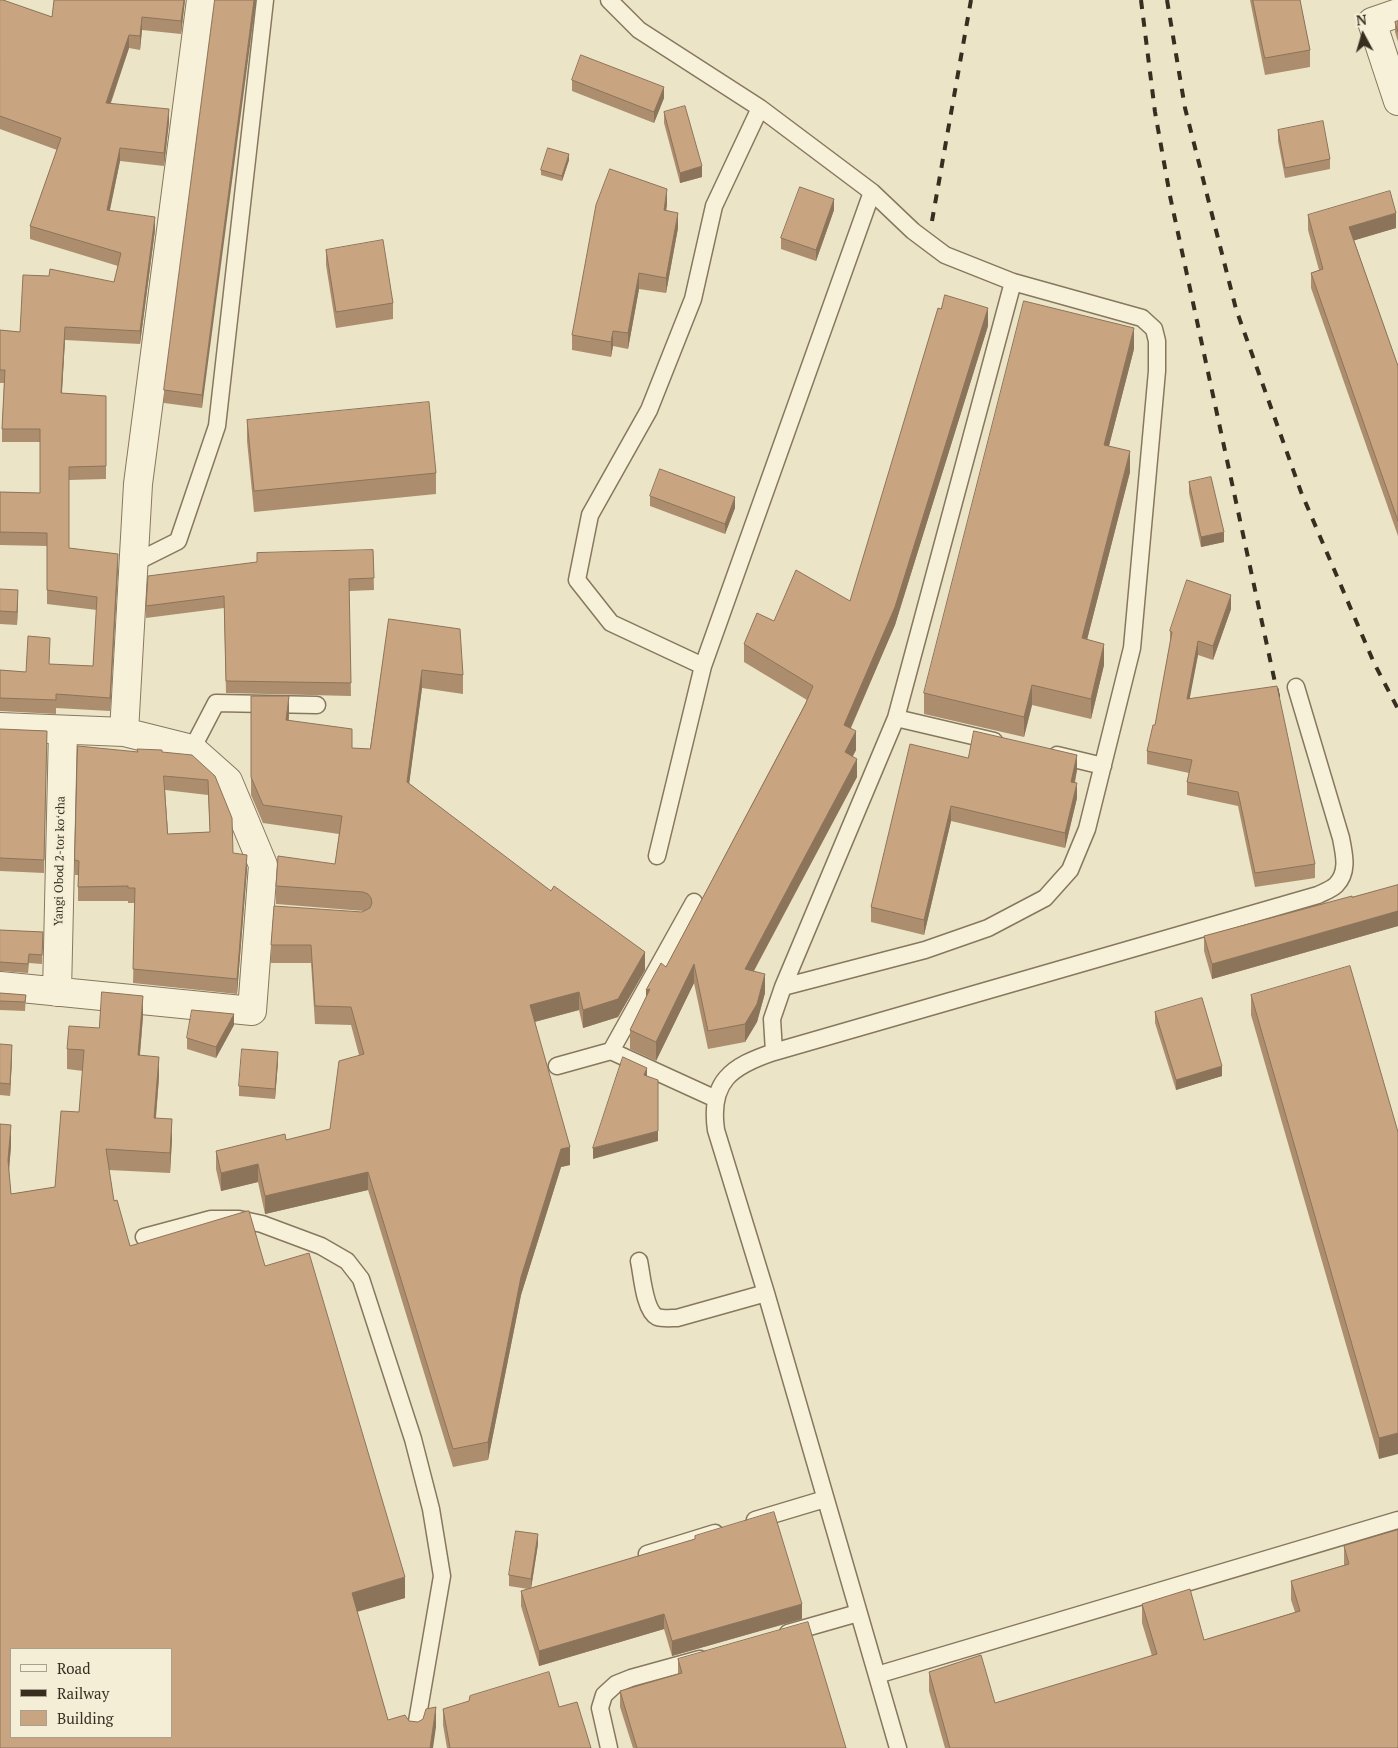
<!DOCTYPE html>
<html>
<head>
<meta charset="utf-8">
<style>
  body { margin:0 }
  #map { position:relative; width:1398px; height:1748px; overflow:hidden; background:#ece4c7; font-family:"PT Serif",serif }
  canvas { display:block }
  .legend { position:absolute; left:10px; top:1648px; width:162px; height:90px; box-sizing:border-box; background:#f4eed7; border:1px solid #a9a18e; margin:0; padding:6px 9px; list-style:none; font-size:15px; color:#382e20 }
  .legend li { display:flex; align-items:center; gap:10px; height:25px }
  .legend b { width:25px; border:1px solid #a9a18e }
  .north { position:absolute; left:1338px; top:10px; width:50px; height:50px; -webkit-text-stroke:4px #f4eed7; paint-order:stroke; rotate:354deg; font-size:14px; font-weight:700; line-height:20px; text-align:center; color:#382e20 }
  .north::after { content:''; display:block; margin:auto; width:18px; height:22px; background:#382e20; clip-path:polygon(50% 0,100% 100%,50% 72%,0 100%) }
</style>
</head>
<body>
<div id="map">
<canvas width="1398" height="1748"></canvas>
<ul class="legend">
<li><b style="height:6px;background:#f7f1da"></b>Road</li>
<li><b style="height:6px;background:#382e20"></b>Railway</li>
<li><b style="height:14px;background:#c8a580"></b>Building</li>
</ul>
<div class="north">N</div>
</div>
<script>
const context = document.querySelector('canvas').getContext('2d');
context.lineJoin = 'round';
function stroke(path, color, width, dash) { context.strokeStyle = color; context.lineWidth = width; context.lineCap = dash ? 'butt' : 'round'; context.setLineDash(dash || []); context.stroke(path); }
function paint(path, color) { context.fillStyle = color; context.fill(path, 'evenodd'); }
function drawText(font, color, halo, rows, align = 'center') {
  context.font = font + ' "PT Serif",serif'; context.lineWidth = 5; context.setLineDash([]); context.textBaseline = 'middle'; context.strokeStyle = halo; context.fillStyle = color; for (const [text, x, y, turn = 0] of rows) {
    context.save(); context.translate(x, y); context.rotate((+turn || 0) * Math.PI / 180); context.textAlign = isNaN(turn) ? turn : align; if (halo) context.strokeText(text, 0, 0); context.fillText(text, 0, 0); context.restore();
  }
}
const service = new Path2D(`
  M609,0L639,30L760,108L872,192L913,231L945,255L1013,282L1142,318L1154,329L1157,341V371L1132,648L1087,829L1070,870L1045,898L988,928L925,950L783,987L896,718L1013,282
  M134,563L178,541L217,426L265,0
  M703,666L611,623L577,580L590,515L649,410L693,299L714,206L760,108
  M896,718L994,741
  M192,749L216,703L317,705
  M1057,755L1103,766
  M657,856L703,666L872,192
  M783,987L772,1019L774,1052C732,1066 709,1081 716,1130L766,1293L898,1748
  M611,1051L694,902
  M774,1052L1318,895C1324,892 1332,889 1336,885C1349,872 1344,854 1341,838L1296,687
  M557,1066L611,1051L716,1099
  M144,1237L211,1219H239L262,1224L321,1246L347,1261L361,1279L413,1439L431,1509L442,1576L415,1733
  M639,1261C642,1274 644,1310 657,1317C663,1319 671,1318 677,1318L766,1293
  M755,1520L825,1499
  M647,1554L715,1533
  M788,1633L858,1613
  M877,1675L1398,1520
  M609,1748L600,1708L604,1695L616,1684L631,1678L700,1659`);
const minor = new Path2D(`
  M1398,13L1372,22L1398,101
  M0,727L124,732L192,749L228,781L263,865L252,1011L0,986
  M124,732L138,484L201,0
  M57,992L63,730`);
stroke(service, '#87775e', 19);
stroke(minor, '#87775e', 30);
stroke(service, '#f7f1da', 16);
stroke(minor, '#f7f1da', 28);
stroke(new Path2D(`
  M1141,0L1155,112L1170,196L1279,701
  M1167,0L1185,108L1236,309L1301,492L1374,663L1398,709
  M932,221L971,0`), '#382e20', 4, [9, 9]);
paint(new Path2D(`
  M0,0L52,17L185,0L181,34L142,30L140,50L129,48L111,103L169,122L164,166L120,161L110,210L155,230L140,344L65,340L62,393L106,396V479L69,480V548L118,567L110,711L56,708V714L0,711V670L26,672L50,651L49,664L93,666L97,610L47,604V546L0,545V492L40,493V442H2V429L4,383H0V330L20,332L114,282L118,266L30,239V226L57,150L0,129Z
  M215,0L202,408L164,403V390Z
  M1250,0H1300L1310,50V67L1265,75Z
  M1398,21V42L1395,32V22Z
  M572,80L664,98L654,123L572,91Z
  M664,112L702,177L680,183L664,123Z
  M1278,130L1330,159V169L1285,178L1278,141Z
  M569,160L562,181L541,175V170Z
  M667,204L666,211L678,228L666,293L639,289L628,349L613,346L611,357L572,350V335Z
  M834,210L816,261L781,249V238Z
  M1308,215L1396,228L1354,240L1398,366V536L1311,288V273L1319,270L1308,230Z
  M326,250L393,303V319L336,328L326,265Z
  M988,326L895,625L851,728L856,750L853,756L857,777L754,971L765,993L757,1022L745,1042L708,1049L694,983L656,1061L630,1049V1030L666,967L807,700L744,662V644L774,621L850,601Z
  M1134,349L1109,446L1130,472L1087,640L1104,665L1091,719L1032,705L1024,737L924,714V693Z
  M247,420L436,473V494L254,512L247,441Z
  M1189,482L1224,542L1201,547L1189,493Z
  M650,496L735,508L725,534L650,506Z
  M373,550L374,590L349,591L351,696L226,693L224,608L146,618V606Z
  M0,589L18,603L17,625L0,624Z
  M1231,609L1213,660L1198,655L1189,698L1315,864V878L1255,887L1238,806L1187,795V782L1189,773L1147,764V751L1155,725L1170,645V631Z
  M389,619L463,675V694L422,688L409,783L645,970L618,1017L583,1028L579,1010L535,1022L570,1165L561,1167L521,1295L488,1460L453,1467L368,1190L265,1214L258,1182L221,1191L216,1169V1151L286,1140L330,1129L359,1055L351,1025L315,1024L311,963H271V945L364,911L276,904V886L335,864L339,834L263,823L251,795V696L289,714V720L352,748L370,749Z
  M0,729L47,731L44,873L0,871Z
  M137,752H162L215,776L233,853L247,869L237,994L133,983L135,903H128V901H78V875H75V860ZM165,790L208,795L210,832L168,834Z
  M968,758L1077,770L1075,783L1077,798L1065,848L951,821L924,935L871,922V907Z
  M1398,885V926L1212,979L1204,951V936Z
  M0,930L43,932L42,964L29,963L28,973L0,971Z
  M0,993L26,995L25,1011L0,1010Z
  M1251,995L1398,1132L1379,1459L1251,1015Z
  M1155,1012L1222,1076L1176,1090L1155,1023Z
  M143,1016L140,1055L159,1077L156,1118L172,1139L170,1173L109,1170L114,1201L130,1246L265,1266L405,1598L357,1612L388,1720L409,1721L436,1727L0,1748V1124L11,1146L9,1171L11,1194L55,1187L79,1112L83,1071L67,1069V1049L99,1028Z
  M234,1025L216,1058L187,1049V1038Z
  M0,1044L12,1058L10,1096L0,1095Z
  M278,1062L275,1099L239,1096V1086Z
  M695,1536L802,1619L672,1656L664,1629L539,1666L521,1606V1591L528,1589L509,1586V1575L538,1544L531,1588L695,1539Z
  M1344,1546L1398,1748H945L929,1691V1672L995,1703L1152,1656L1142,1623V1604L1204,1640L1295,1612L1291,1600V1581L1344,1565Z
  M678,1659L846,1748H633L620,1707V1691L678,1674Z
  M559,1707L591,1748H447L443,1725V1709Z`), '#ac8e6e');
paint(new Path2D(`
  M184,0H185L181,34V21Z
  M254,0H256L202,408V395Z
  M142,17V30L140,50V36Z
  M129,35V48L106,116V103Z
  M664,87V98L654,123V112Z
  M169,109V122L164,166V153Z
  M120,148V161L107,223V210Z
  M569,154V160L562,181V176Z
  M702,166V177L680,183V173Z
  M667,189V204L664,225V210Z
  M834,199V210L816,261V250Z
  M678,213V228L666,293V278Z
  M1396,213V228L1349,242V227Z
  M155,217V230L140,344V331Z
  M639,273V289L628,349V333Z
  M988,308V326L895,625L844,743V725Z
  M65,327V340L61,406V393Z
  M1134,328V349L1104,465V445Z
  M613,331V346L611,357V342Z
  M1130,451V472L1082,659V638Z
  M735,497V508L725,534V524Z
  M1224,532V542L1201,547V537Z
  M118,554V567L110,711V698Z
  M18,590V603L17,625V612Z
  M1231,595V609L1213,660V646Z
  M1198,641V655L1187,713V699Z
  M1104,644V665L1091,719V699Z
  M422,670V688L407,800V782Z
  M1032,685V705L1024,737V717Z
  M289,696V714L286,738V720Z
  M856,731V750L845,770V752Z
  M1077,755V770L1071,797V782Z
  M857,759V777L745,987V969Z
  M1077,783V798L1065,848V833Z
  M951,806V821L924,935V920Z
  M247,855V869L237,994V979Z
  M1398,911V926L1212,979V964Z
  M645,952V970L618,1017L583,1028V1010Z
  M694,964V983L656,1061V1042Z
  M765,974V993L757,1022L745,1042V1024Z
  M650,989L646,1009V990Z
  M579,992V1010L530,1023V1005Z
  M143,996V1016L138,1075V1055Z
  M234,1014V1025L216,1058V1047Z
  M12,1045V1058L10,1096V1084Z
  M278,1052V1062L275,1099V1089Z
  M159,1057V1077L154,1138V1118Z
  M1222,1066V1076L1176,1090V1080Z
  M647,1068V1079L644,1075Z
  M172,1119V1139L170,1173V1153Z
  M11,1125V1146L8,1180V1160Z
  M658,1131V1141L593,1159V1148Z
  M570,1147V1165L561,1167L521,1295L488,1460V1442L521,1277L561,1149Z
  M258,1164V1182L221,1191V1173Z
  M368,1172V1190L265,1214V1196Z
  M1398,1433V1454L1379,1459V1438Z
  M538,1534V1544L531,1589V1579Z
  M405,1577V1598L352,1613V1593Z
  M802,1604V1619L672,1656V1641Z
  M664,1614V1629L539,1666V1651Z
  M436,1707V1727L433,1748H430Z`), '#8c745a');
const building = new Path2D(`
  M0,0H3L52,17L54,0H184L181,21L142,17L140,36L129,35L106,103L169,109L164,153L120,148L107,210L155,217L140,331L65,327L61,393L106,396V466L69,467V548L118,554L110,698L56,694V700L0,698V670L26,672L28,636L50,638L49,664L93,666L97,597L47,590V533L0,532V492L40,493V429H2L5,370H0V330L20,332L23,275L49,276L50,269L114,282L121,253L30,226L61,138L0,116Z
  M215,0H254L202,395L164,390Z
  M1253,0H1300L1310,50L1265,58Z
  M1398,21V32L1395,22Z
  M581,55L664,87L654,112L572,80Z
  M685,106L702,166L680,173L664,112Z
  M1323,121L1330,159L1285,168L1278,130Z
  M548,148L569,154L562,176L541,170Z
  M610,169L667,189L664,210L678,213L666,278L639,273L628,333L613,331L611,342L572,335L596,205Z
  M800,187L834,199L816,250L781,238Z
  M1390,191L1396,213L1349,227L1398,366V521L1311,273L1323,269L1308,215Z
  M383,240L393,303L336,312L326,250Z
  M945,295L988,308L895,607L844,725L856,731L845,752L857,759L745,969L765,974L757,1004L745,1024L708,1031L694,964L656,1042L630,1030L650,989L646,990L661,963L666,967L805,705L813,686L744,644L757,613L774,621L796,570L850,601L938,308L941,309Z
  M1024,301L1134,328L1104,445L1130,451L1082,638L1104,644L1091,699L1032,685L1024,717L924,693Z
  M429,402L436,473L254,491L247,420Z
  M660,469L735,497L725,524L650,496Z
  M1211,477L1224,532L1201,537L1189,482Z
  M373,550L374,578L349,579L351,683L226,681L224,596L146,606L148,576L257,562V553Z
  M1187,580L1231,595L1213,646L1198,641L1187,699L1277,686L1315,864L1255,873L1238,792L1187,782L1192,760L1147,751L1153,725H1155L1172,632L1170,631Z
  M0,589L18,590L17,612L0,611Z
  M389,619L460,629L463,675L422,670L407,782L551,891L554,886L645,952L618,999L583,1010L579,992L530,1005L570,1147L561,1149L521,1277L488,1442L453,1449L368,1172L265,1196L258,1164L221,1173L216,1151L285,1134L286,1140L330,1129L339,1061L364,1054L351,1007L315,1006L311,945H271L274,906L362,912L370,908L372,903L371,898L368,894L363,892L276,886L278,856L335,864L342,816L263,805L251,777V696H289L286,720L352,729V748L370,749Z
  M0,729L47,731L44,860L0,858Z
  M974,731L1077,755L1071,782L1077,783L1065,833L951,806L924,920L871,907L910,744L968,758Z
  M78,746L138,752L137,749L162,750V752L192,755L215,776L232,818L233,853L247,855L237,979L133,969L135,888H128V886L78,887L79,861L75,860ZM164,776L208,780L210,832L168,834Z
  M1398,885V911L1212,964L1204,936L1352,896V897Z
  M0,930L43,932L42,955L29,954L28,964L0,962Z
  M1350,966L1398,1132V1433L1379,1438L1251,995Z
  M102,992L143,996L138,1055L159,1057L154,1118L172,1119L170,1153L106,1149L114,1201L117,1200L130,1246L247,1211H249L265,1266L309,1253L405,1577L352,1593L388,1720L405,1715L409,1721L418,1722L423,1719L426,1709L436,1707L430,1748H0V1124L11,1125L8,1160L11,1194L55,1187L61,1111L79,1112L84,1050L67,1049L69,1026L99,1028ZM11,1649H171V1737H11Z
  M0,993L26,995L25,1002L0,1001Z
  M1202,998L1222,1066L1176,1080L1155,1012Z
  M192,1010L234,1014L216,1047L187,1038Z
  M0,1044L12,1045L10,1084L0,1083Z
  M242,1049L278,1052L275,1089L239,1086Z
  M623,1057L647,1068L644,1075L658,1080V1131L593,1148Z
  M774,1512L802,1604L672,1641L664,1614L539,1651L521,1591L695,1539V1536Z
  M1398,1530V1748H950L929,1672L981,1655L995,1703L1157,1654L1142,1604L1190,1589L1204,1640L1300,1611L1291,1581L1349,1564L1344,1546Z
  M516,1531L538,1534L531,1579L509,1575Z
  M808,1622L846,1748H637L620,1691L682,1673L678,1659Z
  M549,1672L559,1707L577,1702L591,1748H450L443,1709L469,1701L470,1696Z`);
paint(building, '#c8a580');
stroke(building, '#8c745a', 1);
drawText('12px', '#382e20', '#f4eed7', [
  ["Yangi Obod 2-tor koʻcha",60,861,-89]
]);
</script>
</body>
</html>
